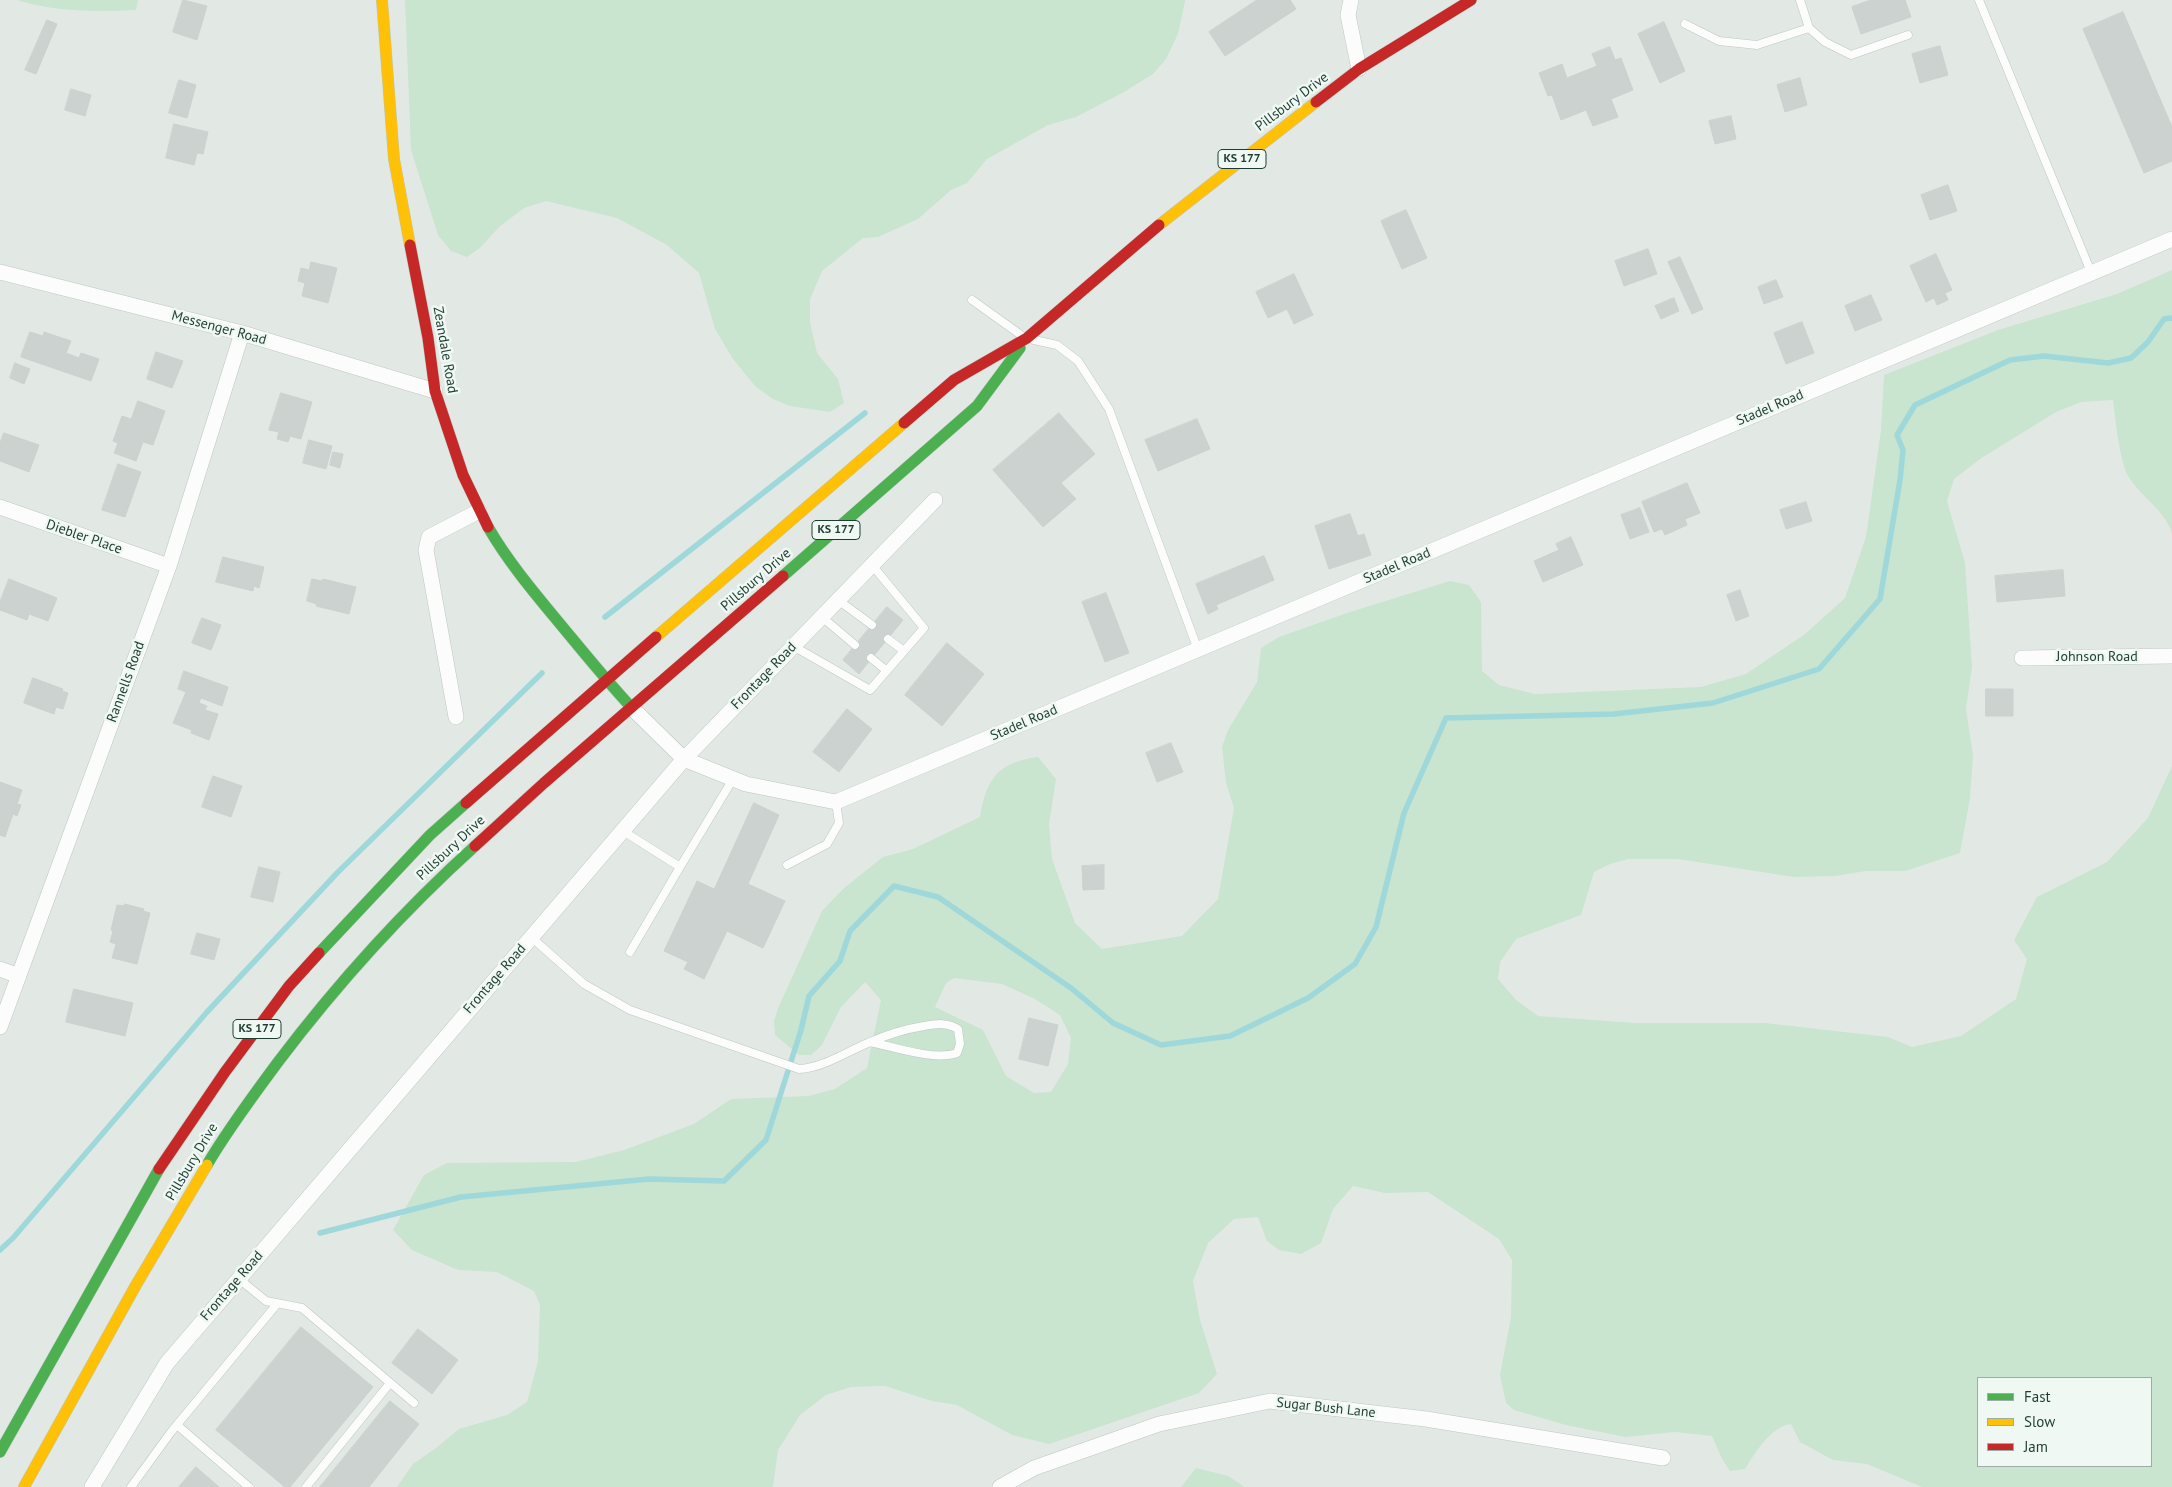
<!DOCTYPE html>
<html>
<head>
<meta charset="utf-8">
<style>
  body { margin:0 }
  #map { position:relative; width:2172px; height:1487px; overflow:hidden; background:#e2e9e5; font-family:"PT Sans",sans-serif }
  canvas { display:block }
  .legend { position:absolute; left:1977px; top:1377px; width:175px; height:90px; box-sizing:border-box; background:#eff8f3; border:1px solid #9bada6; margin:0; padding:6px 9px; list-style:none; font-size:15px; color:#1e3d32 }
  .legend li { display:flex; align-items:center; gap:10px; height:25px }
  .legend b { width:25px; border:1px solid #9bada6 }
</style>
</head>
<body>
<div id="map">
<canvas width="2172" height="1487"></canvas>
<ul class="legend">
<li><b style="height:6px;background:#4caf50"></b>Fast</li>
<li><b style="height:6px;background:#ffc107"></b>Slow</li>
<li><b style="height:6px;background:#c62828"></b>Jam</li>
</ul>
</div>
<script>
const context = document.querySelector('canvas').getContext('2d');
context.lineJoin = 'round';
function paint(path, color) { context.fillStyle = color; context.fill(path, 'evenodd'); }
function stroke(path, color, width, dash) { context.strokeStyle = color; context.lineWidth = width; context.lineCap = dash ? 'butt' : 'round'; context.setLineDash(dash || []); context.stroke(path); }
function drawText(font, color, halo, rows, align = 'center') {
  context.font = font + ' "PT Sans",sans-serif'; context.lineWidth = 5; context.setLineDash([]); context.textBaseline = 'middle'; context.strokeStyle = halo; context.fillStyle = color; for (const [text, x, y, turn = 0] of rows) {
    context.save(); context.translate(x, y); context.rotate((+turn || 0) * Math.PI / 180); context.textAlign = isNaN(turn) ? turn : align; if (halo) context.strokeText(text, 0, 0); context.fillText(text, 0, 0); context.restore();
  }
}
paint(new Path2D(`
  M17,0H138L136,10C97,12 55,12 17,0Z
  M405,0H1185V1L1178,34L1166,59L1153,74L1124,92L1076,117L1048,125L987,159L967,183L951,190L918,219L878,237L863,238L822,271L810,299V322L817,353L838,379L844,403L830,412L790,406L773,399L756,387L733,359L715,329L699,273L667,245L617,218L546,201L524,208L499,227L480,248L467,257L451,251L438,235L411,150Z
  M2172,270V534C2166,511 2141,497 2128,476C2120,462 2115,418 2113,400L2081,402L2056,412L1980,459L1954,479L1947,501L1965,563L1972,667L1966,709L1973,755L1970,798L1960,853L1905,871H1866L1835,876L1794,877L1678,859H1628L1610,864L1594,872L1581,915L1516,939L1500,962L1498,979L1516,1000L1538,1016L1635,1023H1765L1888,1037L1912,1047L1961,1036L2016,999L2027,959L2014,940L2037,897L2107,862L2148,818L2172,766V1487H1922L1867,1464L1833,1460L1800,1442L1791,1424C1771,1426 1755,1453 1745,1469L1730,1471L1722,1459L1712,1436L1675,1432L1625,1437L1566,1425L1514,1410L1506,1403L1500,1375L1511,1317L1512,1260L1499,1239L1428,1192L1385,1193L1353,1186L1333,1209L1321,1243L1301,1254L1279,1250L1267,1241L1258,1217L1234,1219L1208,1243L1193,1281L1200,1320L1217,1374L1199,1393L1049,1444L1012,1435L957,1405L932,1401L885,1386L851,1387L826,1395L800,1415L778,1450L773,1487H397L413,1464L436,1448L459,1429L507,1415L527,1402L538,1361L540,1305L534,1291L497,1272L458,1270L412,1250L393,1230L424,1175L447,1163L576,1162L624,1150L694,1124L731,1099L808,1096L835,1089L867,1068L881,1000L865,982L841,1007L822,1045L811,1055H799L775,1035L774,1021L779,1006L822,911L843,889L883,857L913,849L980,817C986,779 998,762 1038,757L1056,779L1049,824L1052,859L1075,923L1102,949L1182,936L1218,899L1234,808L1226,783L1222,747L1228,730L1257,682L1261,648L1279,637L1350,612L1450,581L1469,585L1481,602L1482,671L1499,685L1535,694L1701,687L1746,674L1805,634L1845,598L1866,537L1881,430L1884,375L1998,330L2117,294ZM954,978L1002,984L1035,999L1060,1015L1071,1038L1068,1064L1051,1092L1034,1093L1006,1076L983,1030L935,1007L946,983ZM1978,1378H2151V1466H1978Z
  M1196,1468L1228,1476L1245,1487H1181Z`), '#c9e4cf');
stroke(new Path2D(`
  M605,617L865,413
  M320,1233L461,1197L649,1179L724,1181L766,1140L801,1030L809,996L840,961L850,931L894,886L938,897L1071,988L1113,1023L1161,1045L1230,1036L1308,998L1355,964L1376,927L1404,813L1446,718L1614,714L1713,703L1819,669L1880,599L1900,480L1903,450L1897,435L1915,405L2010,360L2044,356L2108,363L2131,358L2148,342L2164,319L2172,318
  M0,1250L13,1238L207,1012L338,872L542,673`), '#9ed8da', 5.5);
const building = new Path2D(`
  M183,0L207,6L197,40L173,32Z
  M1257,0H1290L1296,9L1225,56L1209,32Z
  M1871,0H1905L1911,17L1861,34L1852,7Z
  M2123,12L2172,127V161L2144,173L2083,29Z
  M47,20L57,24L36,74L25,70Z
  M1664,22L1685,71L1660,83L1638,34Z
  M1940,46L1948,75L1920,83L1912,54Z
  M1610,47L1615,60L1621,58L1633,90L1611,99L1618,117L1593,126L1586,110L1561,120L1552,95L1548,96L1539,73L1562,64L1567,78L1597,66L1592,54Z
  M1800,78L1807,105L1785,112L1777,85Z
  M179,80L196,85L187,118L169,113Z
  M71,89L91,95L85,116L65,110Z
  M1731,116L1736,139L1715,144L1709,121Z
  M174,124L208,132L203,154L197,153L194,165L166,158Z
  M1948,185L1957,211L1930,220L1921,195Z
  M1406,210L1427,258L1402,269L1381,221Z
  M1648,249L1657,274L1624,286L1615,261Z
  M1936,254L1952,290L1945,293L1948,300L1937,305L1934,298L1926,302L1910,266Z
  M1680,257L1703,309L1692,314L1668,262Z
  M311,262L337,268L328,303L302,296L305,283L298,281L301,268L309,270Z
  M1294,274L1313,315L1294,324L1287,309L1268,318L1256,292Z
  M1776,280L1783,297L1764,304L1758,287Z
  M1871,295L1882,320L1855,331L1845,306Z
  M1674,298L1679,311L1661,319L1655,306Z
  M1802,322L1814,353L1786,364L1774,333Z
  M30,332L43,336L44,332L71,341L66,353L79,358L81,353L99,359L91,381L21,357Z
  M156,352L183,361L172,388L147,379Z
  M15,363L30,369L24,384L10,378Z
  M281,393L312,402L301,439L290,436L288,442L277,439L279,432L269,430Z
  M138,401L165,411L153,445L143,442L136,461L114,453L118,443L113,441L122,416L131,419Z
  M1059,413L1095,454L1061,483L1076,499L1043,527L993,470Z
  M1197,419L1210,449L1158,471L1145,440Z
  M4,433L39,445L29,472L0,461V443Z
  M309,440L332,446L326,469L303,463Z
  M333,452L343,454L340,468L330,465Z
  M118,464L141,472L125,517L102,510Z
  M1687,483L1700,513L1685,519L1687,525L1665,535L1662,529L1654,532L1642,502Z
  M1806,502L1812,521L1786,529L1780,510Z
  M1640,508L1649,532L1630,539L1621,515Z
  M1350,514L1358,536L1364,534L1371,555L1329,569L1315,526Z
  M1571,537L1583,565L1543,582L1534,561L1559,550L1556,544Z
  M1264,556L1274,580L1216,605L1218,609L1208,614L1196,584Z
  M223,557L264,567L259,588L254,586L253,591L216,582Z
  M2063,570L2065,596L1997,602L1995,576Z
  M9,579L57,598L48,621L29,614L27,620L0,610V602Z
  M312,579L322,581L323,579L356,587L349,614L316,606L317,604L307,601Z
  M1740,590L1749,616L1736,621L1727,595Z
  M1106,593L1129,653L1105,662L1082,602Z
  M887,607L903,620L859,674L843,660Z
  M202,618L221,625L211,650L192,643Z
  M947,643L984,674L942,726L905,695Z
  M184,671L228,687L222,706L201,698L199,703L207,706L205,710L218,714L209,740L191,733L192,730L173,723L186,692L178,689Z
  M33,678L63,689L62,691L68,693L63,709L56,707L54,714L24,703Z
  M1986,689H2013V716H1986Z
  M847,709L872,729L839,772L813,752Z
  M1171,743L1183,772L1157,782L1146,753Z
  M213,776L242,786L231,817L202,807Z
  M0,782L22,790L17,804L21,805L17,816L13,814L5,837L0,835Z
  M754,803L779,815L748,884L785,901L763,948L727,931L704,979L684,969L688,962L664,951L697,881L714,889Z
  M1104,865V889L1083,890L1082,866Z
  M259,867L280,872L273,902L251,897Z
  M125,904L144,909L143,911L150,913L137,964L112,958L116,944L110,942L113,931L111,930L117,905L124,906Z
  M197,933L220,939L214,960L191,954Z
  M74,989L133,1003L125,1036L66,1022Z
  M1029,1018L1058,1025L1048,1066L1019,1059Z
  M301,1327L373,1387L290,1487H285L216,1430Z
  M418,1329L458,1360L432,1394L392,1363Z
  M390,1401L419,1424L369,1487H320Z
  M196,1467L219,1487H179Z`);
paint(building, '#ccd2cf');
stroke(building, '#cad2ce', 1);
const lane = new Path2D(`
  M1800,0L1809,28L1825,42L1851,55L1908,35
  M1979,0L2091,272
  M1685,24L1719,41L1757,45L1809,28
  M972,300L1021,335
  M1034,340L1057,345L1078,361L1109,409L1198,650
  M838,600L872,625
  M822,617L855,645
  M888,639L904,651
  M793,646L870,690L924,628L872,565
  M871,658L887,671
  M623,831L680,867L630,952
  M787,865L827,844L839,823L836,802
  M680,867L733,779
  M531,937L584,984L630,1010L799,1069C823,1068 846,1052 868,1043C886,1035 905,1029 924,1026C936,1024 947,1022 958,1029L960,1044L957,1053C934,1061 894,1047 870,1042
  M238,1278L266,1301L302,1308L414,1403
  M177,1425L249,1487
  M131,1487L171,1432L277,1304
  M306,1487L390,1383`);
const street = new Path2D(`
  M1351,0L1348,15L1359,69
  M0,272L242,333L435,391
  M0,507L169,566
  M2022,658L2172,656
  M631,707L684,759L746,784L836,802L2172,239
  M456,717L426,550L429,537L479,511
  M0,969L19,976
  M0,1027L169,566L242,333
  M92,1487L167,1363L684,759L935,500
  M1000,1487L1034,1468L1159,1424L1270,1401L1426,1419L1663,1458`);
const fast = new Path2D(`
  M488,527C507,560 532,590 556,619C581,649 605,679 631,707
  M783,576L977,406L1020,348
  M319,953L430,835L466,803
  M207,1165C228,1129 253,1096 278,1062C337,984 402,912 475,846
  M0,1452L159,1169`);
const slow = new Path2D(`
  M382,0L394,159L410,245
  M1159,225L1316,102
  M656,637L904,423
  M24,1487L136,1285L207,1165`);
const jam = new Path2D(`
  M1316,102L1359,69L1471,0
  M410,245L428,338L435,391L463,475L488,527
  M904,423L954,380L1027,338L1159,225
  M466,803L656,637
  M475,846L544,783L783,576
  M159,1169L225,1072L289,986L319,953`);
stroke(lane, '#bfc6c2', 9);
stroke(street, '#bfc6c2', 16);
stroke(fast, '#bdc6c2', 12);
stroke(slow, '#bdc6c2', 12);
stroke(jam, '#bdc6c2', 12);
stroke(lane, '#fbfcfb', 8);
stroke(street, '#fbfcfb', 15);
stroke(fast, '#4caf50', 11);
stroke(slow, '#ffc107', 11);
stroke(jam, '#c62828', 11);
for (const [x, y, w] of [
  [1242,159,48],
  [836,530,48],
  [257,1029,48]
]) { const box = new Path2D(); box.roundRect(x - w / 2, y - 9.5, w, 19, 4); context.fillStyle = '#eff8f3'; context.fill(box); stroke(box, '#1e3d32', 1); }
drawText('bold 12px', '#1e3d32', null, [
  ["KS 177",1242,159],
  ["KS 177",836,530],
  ["KS 177",257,1029]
]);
drawText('14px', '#1e3d32', '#eff8f3', [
  ["Pillsbury Drive",1292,102,-37],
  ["Messenger Road",219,328,15],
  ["Zeandale Road",445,350,80],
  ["Stadel Road",1770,408,-23],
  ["Diebler Place",84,537,19],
  ["Stadel Road",1397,566,-23],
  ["Pillsbury Drive",756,580,-41],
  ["Johnson Road",2097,657],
  ["Frontage Road",764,676,-46],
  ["Rannells Road",126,682,-70],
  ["Stadel Road",1024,723,-23],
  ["Pillsbury Drive",451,848,-43],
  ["Frontage Road",495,979,-49],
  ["Pillsbury Drive",192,1162,-59],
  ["Frontage Road",232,1286,-49],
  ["Sugar Bush Lane",1326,1408,6]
]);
</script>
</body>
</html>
